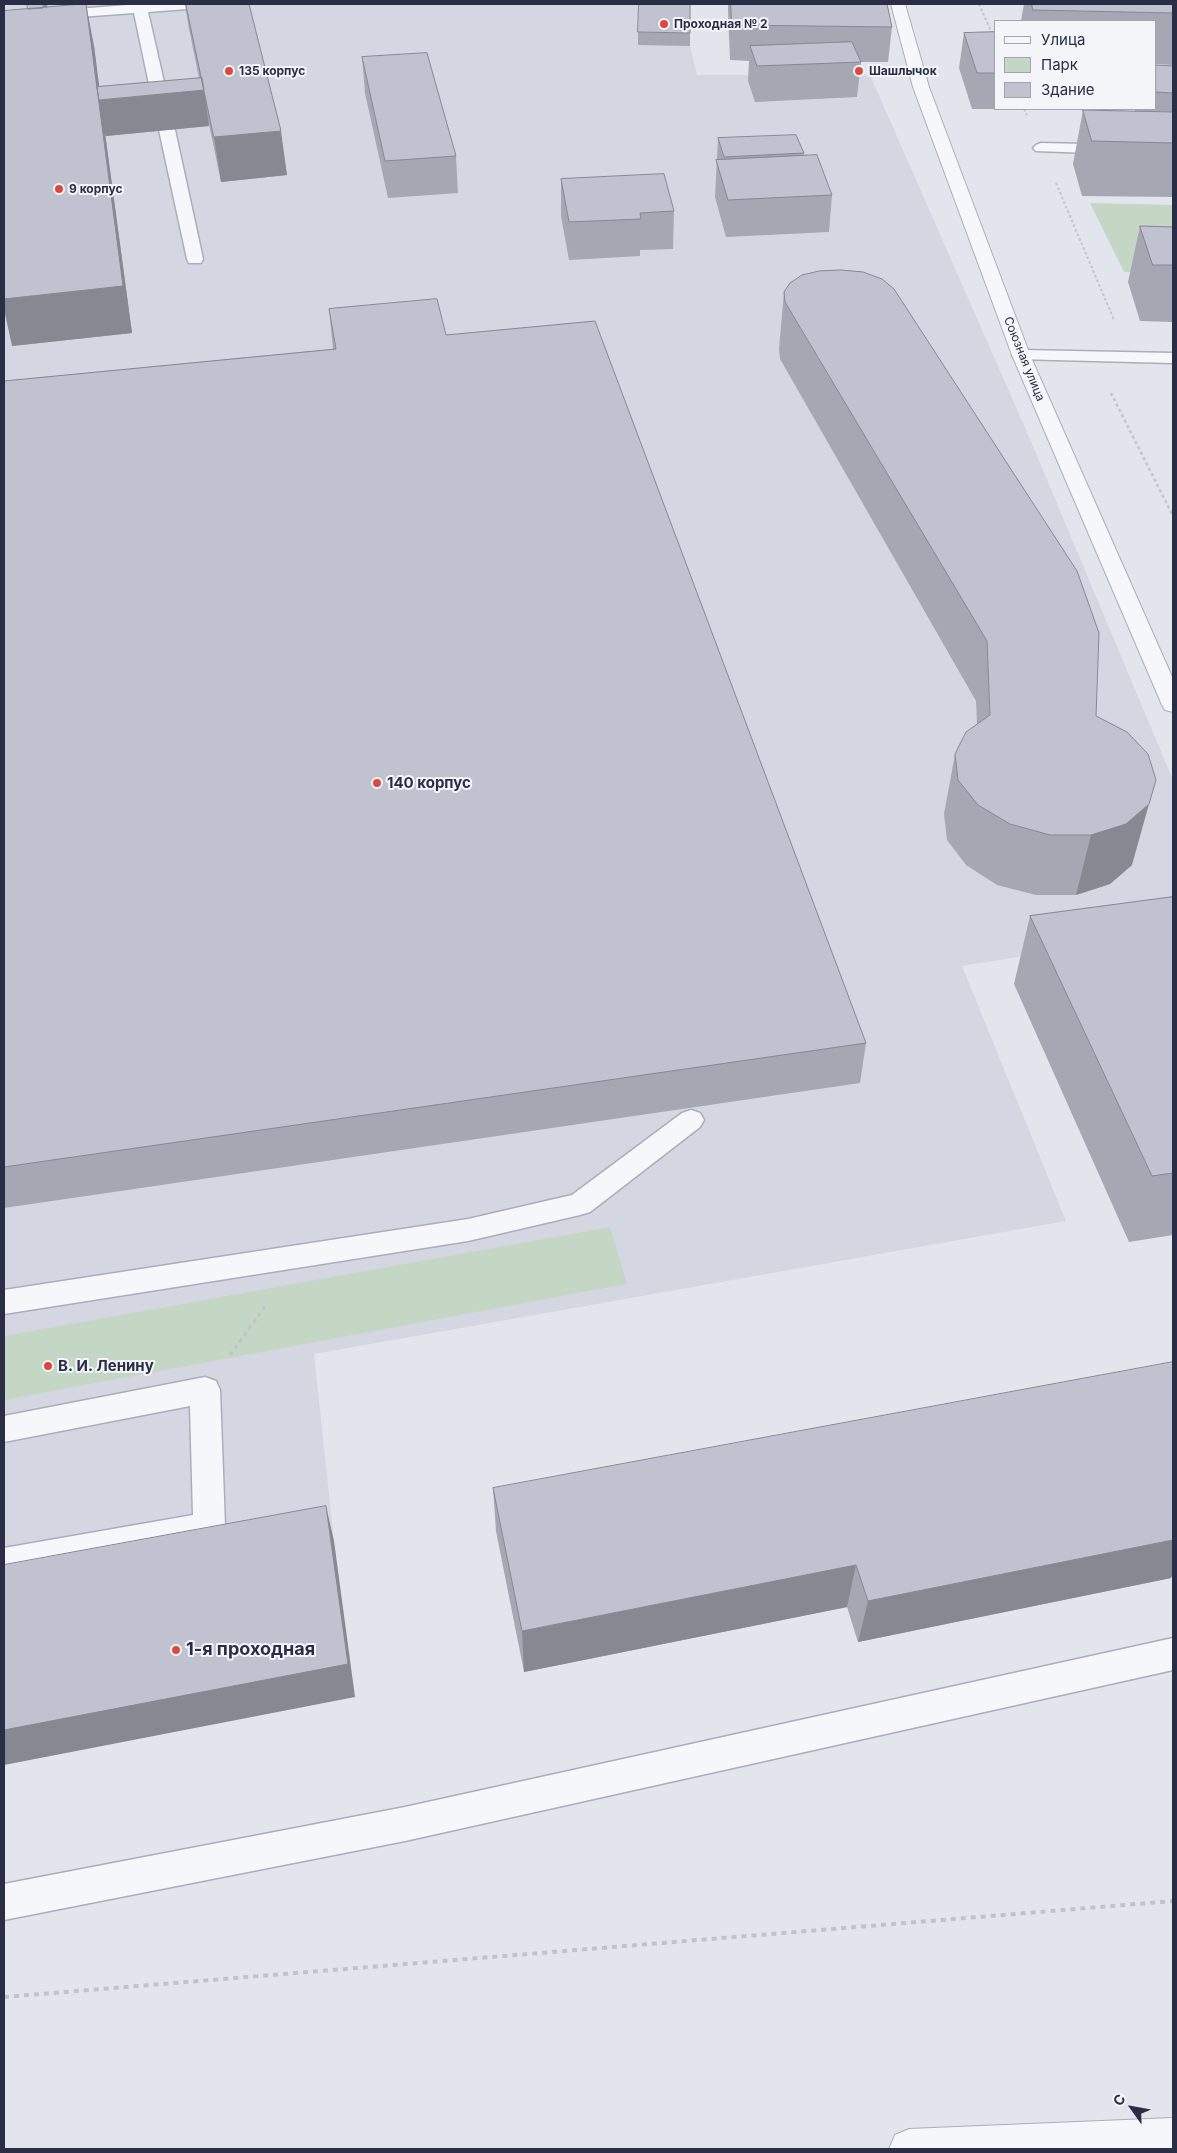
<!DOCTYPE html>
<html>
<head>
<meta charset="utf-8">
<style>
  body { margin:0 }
  #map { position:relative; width:1177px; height:2153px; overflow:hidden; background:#e3e5ec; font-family:Inter,sans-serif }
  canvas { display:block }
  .frame { position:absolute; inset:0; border:5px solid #292e46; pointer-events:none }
  .legend { position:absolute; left:994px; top:20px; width:162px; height:90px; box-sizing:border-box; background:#f3f5f9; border:1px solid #a2a5b1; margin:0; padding:6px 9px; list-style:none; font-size:15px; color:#292e46 }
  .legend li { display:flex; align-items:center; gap:10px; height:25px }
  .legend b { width:25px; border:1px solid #a2a5b1 }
  .north { position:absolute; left:1107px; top:2083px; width:50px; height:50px; -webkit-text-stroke:4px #f3f5f9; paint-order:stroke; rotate:302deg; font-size:14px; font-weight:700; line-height:20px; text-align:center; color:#292e46 }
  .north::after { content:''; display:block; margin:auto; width:18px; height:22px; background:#292e46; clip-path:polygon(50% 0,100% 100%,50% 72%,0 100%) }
</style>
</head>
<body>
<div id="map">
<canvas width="1177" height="2153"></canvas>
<div class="frame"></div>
<ul class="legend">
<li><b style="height:6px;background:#f6f7fa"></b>Улица</li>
<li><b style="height:14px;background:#c4d7c4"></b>Парк</li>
<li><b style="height:14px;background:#c0c2d0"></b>Здание</li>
</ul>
<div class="north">С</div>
</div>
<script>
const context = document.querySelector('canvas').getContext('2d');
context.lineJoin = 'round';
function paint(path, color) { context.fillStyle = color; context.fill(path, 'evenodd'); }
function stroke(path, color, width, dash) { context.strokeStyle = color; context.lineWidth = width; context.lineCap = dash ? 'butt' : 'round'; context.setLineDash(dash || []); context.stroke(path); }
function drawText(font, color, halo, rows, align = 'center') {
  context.font = font + ' Inter,sans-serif'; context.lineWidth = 4; context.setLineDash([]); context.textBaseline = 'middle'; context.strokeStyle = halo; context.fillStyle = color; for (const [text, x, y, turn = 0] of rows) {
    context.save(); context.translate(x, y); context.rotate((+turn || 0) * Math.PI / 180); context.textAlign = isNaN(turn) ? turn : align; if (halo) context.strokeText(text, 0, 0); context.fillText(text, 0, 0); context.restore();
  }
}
paint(new Path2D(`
  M4,4H690V46L697,75H870L1030,439L1173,780V932L962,966L1066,1221L314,1354L334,1541L4,1603Z`), '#d4d7e1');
paint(new Path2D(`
  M1090,203L1173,205V273L1124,272Z
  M610,1227L627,1284L4,1400V1336Z`), '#c4d7c4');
const service = new Path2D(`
  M140,4H207L200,8L148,12L172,117L169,120H159L156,117L134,13L52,19L45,15L52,11Z
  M167,125L172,127L175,130L203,259L201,263H189L187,259L159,130L162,127Z
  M1041,143L1173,146V156L1036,151L1033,148L1036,145Z
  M1021,350L1173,353V363L1015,359L1012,355L1015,351Z
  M691,1110L700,1113L704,1120L700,1127L590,1212L580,1215L468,1241L4,1314V1290L468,1219L572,1195L682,1113Z
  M205,1377L216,1381L220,1390L225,1526L220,1536L209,1540L4,1578V1548L193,1515L190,1406L4,1442V1416Z
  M1173,1638V1670L405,1841L4,1920V1884L405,1807Z`);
const minor = new Path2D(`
  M1173,2118V2149H889L895,2135L909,2129Z`);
const tertiary = new Path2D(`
  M891,4H905L929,87L1030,355L1173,679V712L1165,710L1162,705L1012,355L913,87Z`);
stroke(service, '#abaeba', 3);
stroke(minor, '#abaeba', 2);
stroke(tertiary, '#abaeba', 2);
stroke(new Path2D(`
  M979,4L996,42
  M1024,109L1027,115
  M1056,183L1114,320`), '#c1c3cb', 2, [2.5, 2.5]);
stroke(new Path2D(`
  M1111,393L1173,516`), '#c1c3cb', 2.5, [3, 3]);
stroke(new Path2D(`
  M230,1355L266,1305`), '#c1c3cb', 3, [4, 4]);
stroke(new Path2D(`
  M4,1997L1173,1901`), '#c1c3cb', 4, [5, 5]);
paint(service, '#f6f7fa');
paint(minor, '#f6f7fa');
paint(tertiary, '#f6f7fa');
paint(new Path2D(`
  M185,4H248L287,175L221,182L209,124V126L106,136L105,133L132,333L12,346L28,9L47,7L94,46L99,87L199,78L189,29Z
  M728,4H887L892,27L888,62H861L857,97L755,102L748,81L749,61L730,60L728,12Z
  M1024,4H1173V65L1156,64V21H1021Z
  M638,32L690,33V46L638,45Z
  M996,32V109H1006H972L959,68L964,33Z
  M362,57L456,156L458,193L388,198L365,93Z
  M1156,65L1173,66V197L1082,196L1073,164L1083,110L1135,111V109H1156Z
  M718,138L804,153L803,156L832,195L829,232L726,237L715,197Z
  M561,179L674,211L673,249L640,250V256L569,260L561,216Z
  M1140,226L1173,227V322L1140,321L1128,282Z
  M784,292L1096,716L1132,865L1110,884L1076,895H1036L997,885L966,865L947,840L944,814L955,754L977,724L976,701L780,359L779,349Z
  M329,309L446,335L866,1043L860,1083L4,1208V381L333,349Z
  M1173,897V1235L1129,1242L1014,984L1030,916Z
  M493,1488L1171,1578L858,1642L847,1607L524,1672L496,1531Z`), '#a5a7b3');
paint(new Path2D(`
  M43,4H47L51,50Z
  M86,4L94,46L101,100L204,90L209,126L106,136L105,133L132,333L12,346L4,309V299Z
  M281,131L287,175L221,182L214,137Z
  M1149,804L1132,865L1110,884L1076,895L1091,835Z
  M326,1506L334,1541L355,1697L4,1765V1730Z
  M1173,1515V1574L1171,1578L858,1642L868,1601Z
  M856,1565L847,1607L524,1672L522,1631Z`), '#868892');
const building = new Path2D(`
  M27,4H43V8L28,9Z
  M86,4L123,286L4,299V11Z
  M186,4H249L281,131L214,137Z
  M639,4H690V33L638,32Z
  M731,4H887L892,27L732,25Z
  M1032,4H1173V13L1033,10Z
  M996,32V73H977L964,33Z
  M852,42L861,62L757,66L750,46Z
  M427,53L456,156L385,161L362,57Z
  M1156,65L1173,66V93L1156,92Z
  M202,78L204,90L99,100L97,87Z
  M1083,110L1173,112V143L1092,141Z
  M796,135L804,153L724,157L718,138Z
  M817,155L832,195L728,200L716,160Z
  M664,174L674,211L640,213L641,219L569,222L561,179Z
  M1140,226L1173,227V265H1153Z
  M841,270L863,272L882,279L894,289L1077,571L1099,633L1096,716L1127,732L1148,754L1156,780L1149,804L1126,824L1091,835H1050L1010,824L978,805L958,780L955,754L966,732L990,715L987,641L785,302L784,292L790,283L802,275L819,271Z
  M437,299L446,335L595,321L866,1043L4,1167V381L336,349L329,309Z
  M1173,897V1173L1152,1176L1030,916Z
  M1173,1362V1540L868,1601L856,1565L522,1631L493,1488Z
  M326,1506L348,1664L4,1730V1565Z`);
paint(building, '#c0c2d0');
stroke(building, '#868892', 1);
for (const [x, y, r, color] of [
  [664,24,5,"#da4940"],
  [229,71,5,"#da4940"],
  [859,71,5,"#da4940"],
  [59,189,5,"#da4940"],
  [377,783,5,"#da4940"],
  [48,1366,5,"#da4940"],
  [176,1650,5,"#da4940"]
]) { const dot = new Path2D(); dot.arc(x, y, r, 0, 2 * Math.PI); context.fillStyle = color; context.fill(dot); stroke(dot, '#f3f5f9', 2); }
drawText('bold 12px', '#292e46', '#f3f5f9', [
  ["Проходная № 2",674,24],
  ["135 корпус",239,71],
  ["Шашлычок",869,71],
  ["9 корпус",69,189]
], 'left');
drawText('12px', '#292e46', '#f3f5f9', [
  ["Союзная улица",1024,359,68]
]);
drawText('bold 15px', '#292e46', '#f3f5f9', [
  ["140 корпус",387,783],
  ["В. И. Ленину",58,1366]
], 'left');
drawText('bold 18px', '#292e46', '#f3f5f9', [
  ["1-я проходная",186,1650]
], 'left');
</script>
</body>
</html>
